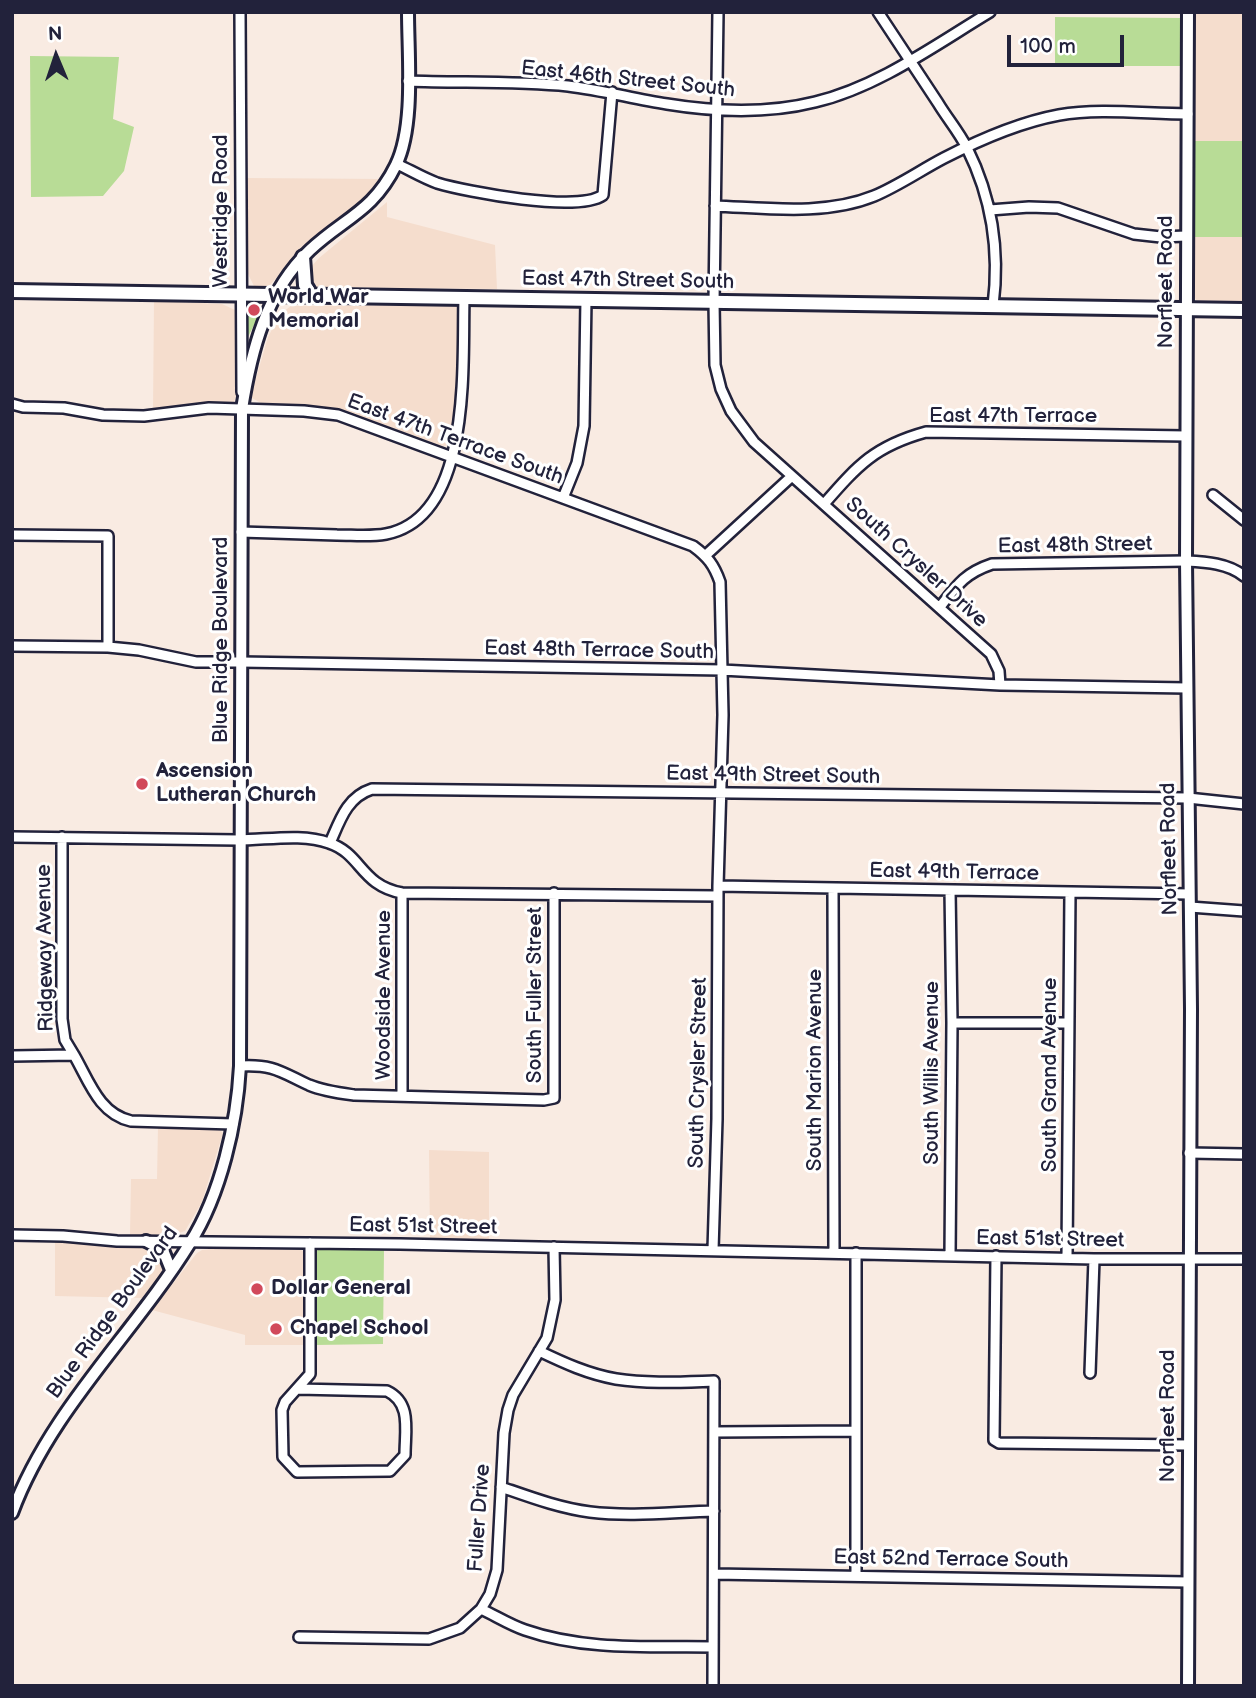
<!DOCTYPE html>
<html>
<head>
<meta charset="utf-8">
<style>
  body { margin:0 }
  #map { position:relative; width:1256px; height:1698px; overflow:hidden; background:#f9ebe2; font-family:"Balsamiq Sans",sans-serif }
  canvas { display:block }
  .frame { position:absolute; inset:0; border:14px solid #22223b; pointer-events:none }
  .north { position:absolute; left:21px; top:21px; width:70px; height:70px; -webkit-text-stroke:5px #fff; paint-order:stroke; rotate:358deg; font-size:19px; font-weight:700; line-height:28px; text-align:center; color:#22223b }
  .north::after { content:''; display:block; margin:auto; width:24px; height:32px; background:#22223b; clip-path:polygon(50% 0,100% 100%,50% 72%,0 100%) }
  .scale { position:absolute; left:1007px; top:35px; width:117px; height:32px; box-sizing:border-box; border:4px solid #22223b; border-top:0; padding-left:9px; font-size:21px; line-height:24px; white-space:nowrap; color:#22223b; -webkit-text-stroke:5px #fff; paint-order:stroke }
</style>
</head>
<body>
<div id="map">
<canvas width="1256" height="1698"></canvas>
<div class="frame"></div>
<div class="north">N</div>
<div class="scale">100 m</div>
</div>
<script>
const context = document.querySelector('canvas').getContext('2d');
context.lineJoin = 'round';
function paint(path, color) { context.fillStyle = color; context.fill(path, 'evenodd'); }
function stroke(path, color, width, dash) { context.strokeStyle = color; context.lineWidth = width; context.lineCap = dash ? 'butt' : 'round'; context.setLineDash(dash || []); context.stroke(path); }
function drawText(font, color, halo, rows, align = 'center') {
  context.font = font + ' "Balsamiq Sans",sans-serif'; context.lineWidth = 6; context.setLineDash([]); context.textBaseline = 'middle'; context.strokeStyle = halo; context.fillStyle = color; for (const [text, x, y, turn = 0] of rows) {
    context.save(); context.translate(x, y); context.rotate((+turn || 0) * Math.PI / 180); context.textAlign = isNaN(turn) ? turn : align; if (halo) context.strokeText(text, 0, 0); context.fillText(text, 0, 0); context.restore();
  }
}
paint(new Path2D(`
  M1192,12H1244V141H1193Z
  M246,178L384,179L374,192L353,212L325,229L301,250L269,286L261,288L254,286L248,274Z
  M387,202V217L495,245L497,289L318,287L310,282L309,269L319,258Z
  M1193,237H1244V304L1200,302L1196,300L1194,295Z
  M154,301L222,304L235,310L238,324V360L237,392L234,402L227,404H199L153,411Z
  M454,305L457,307L459,313L457,412L453,439L449,444L445,446L435,445L374,421L336,409L261,403L252,398V392L268,337L280,314L291,306Z
  M158,1127L218,1128L223,1133L202,1202L185,1231L170,1236L130,1235L131,1179H157Z
  M429,1150L489,1152V1241L430,1240Z
  M55,1240L147,1248L160,1253L164,1267L162,1272L142,1298L55,1296Z
  M220,1248H298L304,1252V1345H245V1335L152,1310L197,1253L202,1250Z`), '#f5ddcd');
paint(new Path2D(`
  M1055,17L1183,18V66H1055Z
  M30,56L119,57L113,119L134,127L124,171L103,196L31,197Z
  M1193,141H1244V237H1193Z
  M260,304L261,311L247,339H245L244,305Z
  M319,1248L384,1249L383,1344L315,1345V1254Z`), '#b8dc96');
const minor = new Path2D(`
  M240,12L242,392
  M718,12L714,302L715,365L721,389L731,411L754,442L991,654L999,671L1000,685
  M878,12C898,42 918,73 938,103C947,118 959,132 967,148C992,198 1000,251 993,306
  M408,81C461,83 515,81 568,86C602,90 634,99 667,104C716,112 767,114 815,102C878,87 935,45 990,12
  M397,164C410,170 423,178 437,183C467,192 578,213 603,195L612,92
  M715,206C766,208 825,216 874,196C898,186 921,170 944,158C979,140 1021,122 1059,115C1099,108 1147,114 1188,114
  M990,210L1029,207L1058,208L1134,234L1161,237L1186,236
  M12,404L23,407L64,408L103,415L144,416L209,408L304,411L338,415L693,546C708,557 714,565 720,582L723,715L718,886L717,1119L713,1250
  M1213,495L1244,520
  M563,498L577,463L584,426L586,299
  M824,504C858,465 875,446 926,432L1186,436
  M241,532C273,533 305,534 337,535C353,535 370,537 386,534C473,517 462,364 464,298
  M12,535L108,536V647
  M706,555L792,476
  M940,607C957,585 965,573 992,564L1186,561C1206,562 1228,563 1244,576
  M12,646L108,647L139,650L196,662H241L722,670L1000,685L1187,688
  M12,837C88,838 163,839 238,840C267,840 302,833 329,843C362,854 360,885 402,893L718,896
  M62,837V1019L65,1040L74,1055
  M330,843C340,820 347,797 372,789L1188,798L1244,804
  M718,886L1189,894
  M833,888L834,1253
  M950,890L952,1023L950,1255
  M1190,907L1244,911
  M952,1023H1068
  M12,1056L74,1055C89,1081 99,1114 131,1121L233,1124
  M240,1066C273,1064 281,1072 309,1085C323,1091 339,1093 354,1095L544,1100L554,1098V893
  M402,1096V893
  M1189,1153L1244,1154
  M12,1235L63,1236L117,1241L400,1244L1094,1259H1244
  M856,1253V1576
  M996,1256L994,1440L999,1443L1188,1445
  M1067,1258L1070,892
  M539,1351C564,1363 588,1374 616,1379C648,1384 682,1382 714,1381L713,1686
  M1090,1373L1094,1259
  M298,1389L387,1391C412,1403 405,1430 405,1455L390,1471L297,1472L283,1457L282,1410L285,1402L310,1374V1243
  M714,1432L856,1431
  M501,1487C530,1497 559,1508 590,1512C631,1517 673,1512 714,1511
  M714,1574L1188,1582
  M481,1609C496,1616 510,1625 525,1630C585,1651 651,1646 713,1647
  M299,1637L429,1639L460,1628L481,1609L490,1594L497,1570L504,1433L508,1410L513,1395L547,1338L555,1300L554,1247`);
const tertiary = new Path2D(`
  M146,1241L163,1250L171,1270
  M12,1513C50,1410 133,1335 190,1243C221,1194 237,1123 240,1066L242,409C251,352 266,291 310,250C344,218 373,212 396,165C415,126 408,56 408,12
  M1188,1686L1191,1009L1186,561L1188,12`);
const secondary = new Path2D(`
  M303,257L305,285L311,295
  M12,291L1244,310`);
stroke(minor, '#22223b', 14);
stroke(tertiary, '#22223b', 16);
stroke(secondary, '#22223b', 18);
stroke(minor, '#fff', 9);
stroke(tertiary, '#fff', 10);
stroke(secondary, '#fff', 12);
for (const [x, y, r, color] of [
  [254,310,7,"#d1495b"],
  [142,784,7,"#d1495b"],
  [257,1289,7,"#d1495b"],
  [276,1329,7,"#d1495b"]
]) { const dot = new Path2D(); dot.arc(x, y, r, 0, 2 * Math.PI); context.fillStyle = color; context.fill(dot); stroke(dot, '#fff', 2.5); }
drawText('21px', '#22223b', '#fff', [
  ["East 46th Street South",628,80,6],
  ["Westridge Road",222,211,-90],
  ["East 47th Street South",628,281,1],
  ["Norfleet Road",1167,282,-90],
  ["East 47th Terrace",1013,417],
  ["East 47th Terrace South",455,440,20],
  ["East 48th Street",1075,546,-1],
  ["South Crysler Drive",916,563,42],
  ["Blue Ridge Boulevard",222,640,-90],
  ["East 48th Terrace South",599,651,1],
  ["East 49th Street South",773,776,1],
  ["Norfleet Road",1170,849,-91],
  ["East 49th Terrace",954,873,1],
  ["Ridgeway Avenue",46,948,-91],
  ["Woodside Avenue",385,995,-90],
  ["South Fuller Street",536,995,-90],
  ["South Marion Avenue",816,1070,-90],
  ["South Crysler Street",699,1073,-89],
  ["South Willis Avenue",933,1073,-90],
  ["South Grand Avenue",1051,1075,-90],
  ["East 51st Street",423,1227,1],
  ["East 51st Street",1050,1240,1],
  ["Blue Ridge Boulevard",113,1313,-54],
  ["Norfleet Road",1169,1416,-90],
  ["Fuller Drive",480,1518,-86],
  ["East 52nd Terrace South",951,1560,1]
]);
drawText('bold 21px', '#22223b', '#fff', [
  ["World War",268,298],
  ["Memorial",268,322],
  ["Ascension",156,772],
  ["Lutheran Church",156,796],
  ["Dollar General",271,1289],
  ["Chapel School",290,1329]
], 'left');
</script>
</body>
</html>
